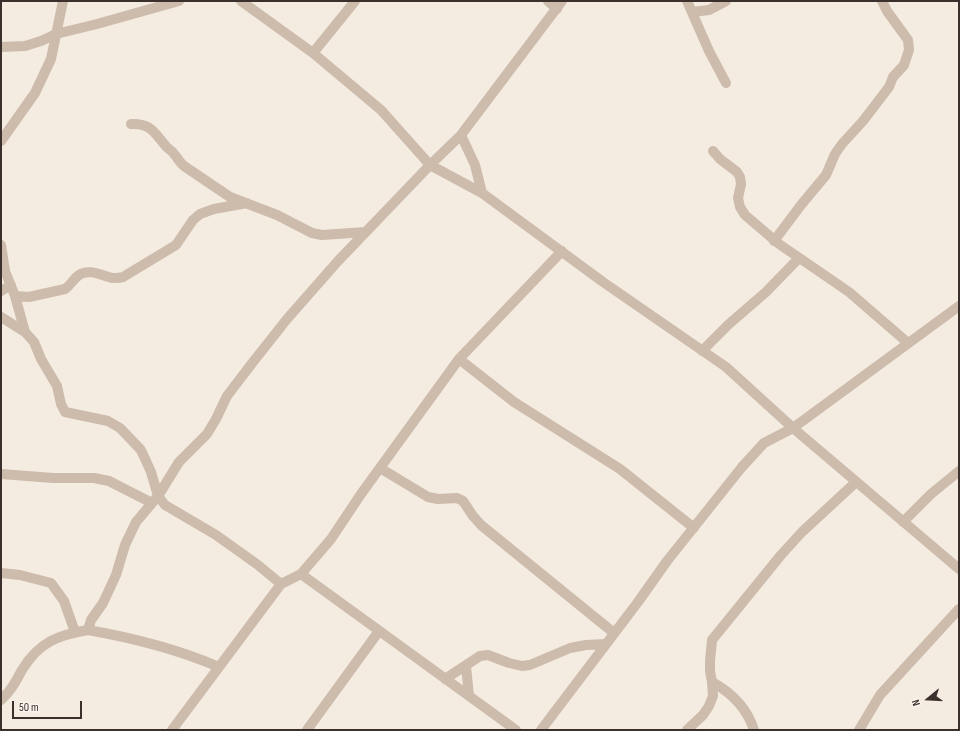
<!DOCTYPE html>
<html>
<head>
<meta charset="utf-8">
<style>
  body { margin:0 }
  #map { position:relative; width:960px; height:731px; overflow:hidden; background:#f4ebe1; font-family:"Sofia Sans Condensed",sans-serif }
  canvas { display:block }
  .frame { position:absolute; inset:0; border:2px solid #3b302b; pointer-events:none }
  .north { position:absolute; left:908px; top:679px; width:40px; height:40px; -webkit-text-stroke:3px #fbf5ee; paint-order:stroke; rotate:252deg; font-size:11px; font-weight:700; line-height:16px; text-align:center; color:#3b302b }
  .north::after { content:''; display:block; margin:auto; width:14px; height:18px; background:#3b302b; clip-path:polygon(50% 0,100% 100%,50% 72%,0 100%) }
  .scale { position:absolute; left:12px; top:701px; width:70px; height:18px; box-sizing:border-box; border:2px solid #3b302b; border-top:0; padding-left:5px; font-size:12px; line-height:14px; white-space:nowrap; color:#3b302b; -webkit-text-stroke:3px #fbf5ee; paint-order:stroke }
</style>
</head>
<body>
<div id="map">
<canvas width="960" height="731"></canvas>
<div class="frame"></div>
<div class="north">N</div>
<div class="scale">50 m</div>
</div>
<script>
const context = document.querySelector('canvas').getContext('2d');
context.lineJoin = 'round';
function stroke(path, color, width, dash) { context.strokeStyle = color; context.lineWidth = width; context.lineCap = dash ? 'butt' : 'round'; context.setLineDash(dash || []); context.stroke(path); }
stroke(new Path2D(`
  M241,1L313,53L381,110L430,165L482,193L603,282L726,367L793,428L959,569
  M548,1L557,9
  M687,1L709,51L726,83
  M692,12L709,10L726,1
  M1,47L25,46L41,41L56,34L97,24L179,1
  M313,53L355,1
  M131,124C150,123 154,132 165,145C167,149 172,150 174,154C178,158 179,162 184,166L230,197L277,215L312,233L322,235L366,232
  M461,135L475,165L482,193
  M1,141L35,93L51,59L63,1
  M713,151L720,159L737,172L740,177L741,184L738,198L740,207L745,215L779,244L849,292L908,343
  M774,241L801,205L826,175L835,154L842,144L863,121L889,87L893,77L904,65L909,50L908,40L887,11L882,1
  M1,245L5,271L15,296L25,332
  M1,291L11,285
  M15,296L29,297L65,289C71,285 73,279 79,275C89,268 103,276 113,278C116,278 120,278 123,277L176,245L193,220L200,214L214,209L247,203
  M1,317L25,332L34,342L41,359L57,386L61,404L65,412L108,421L120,428L141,450L151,472L158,496L165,505L216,535L258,565L281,584
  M702,351L729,324L766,292L798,259
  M459,359L514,402L620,469L694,528
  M380,468L428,497L438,499L457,498L463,501L473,516L481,525L614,633
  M1,474L53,478H94L109,481L152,503
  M903,522L931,494L959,471
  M1,573L20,575L51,583L64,601L75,632
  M301,574L516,730
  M88,630C134,638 177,649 219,667
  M466,666L469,696
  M445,679L480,656L488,655L509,663L522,666L530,665L570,648L586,645L606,644
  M712,682C732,693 747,708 754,730
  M1,700C11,691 16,681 22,670C39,642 58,635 88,630L91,620L103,603L116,575L125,545L136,522L158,496L179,462L207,434L216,419L227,396L253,362L287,319L338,261L430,165L461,135L562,1
  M172,730L281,584L301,574L331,539L361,494L459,359L562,251
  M307,730L379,631
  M541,730L638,602L667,561L742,467L764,443L793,428L959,306
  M687,730L703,715L709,706L713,696L712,682L710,671V661L712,640L781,555L802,532L856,482
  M859,730L880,695L959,609`), '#cdbbac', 10);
</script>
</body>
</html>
